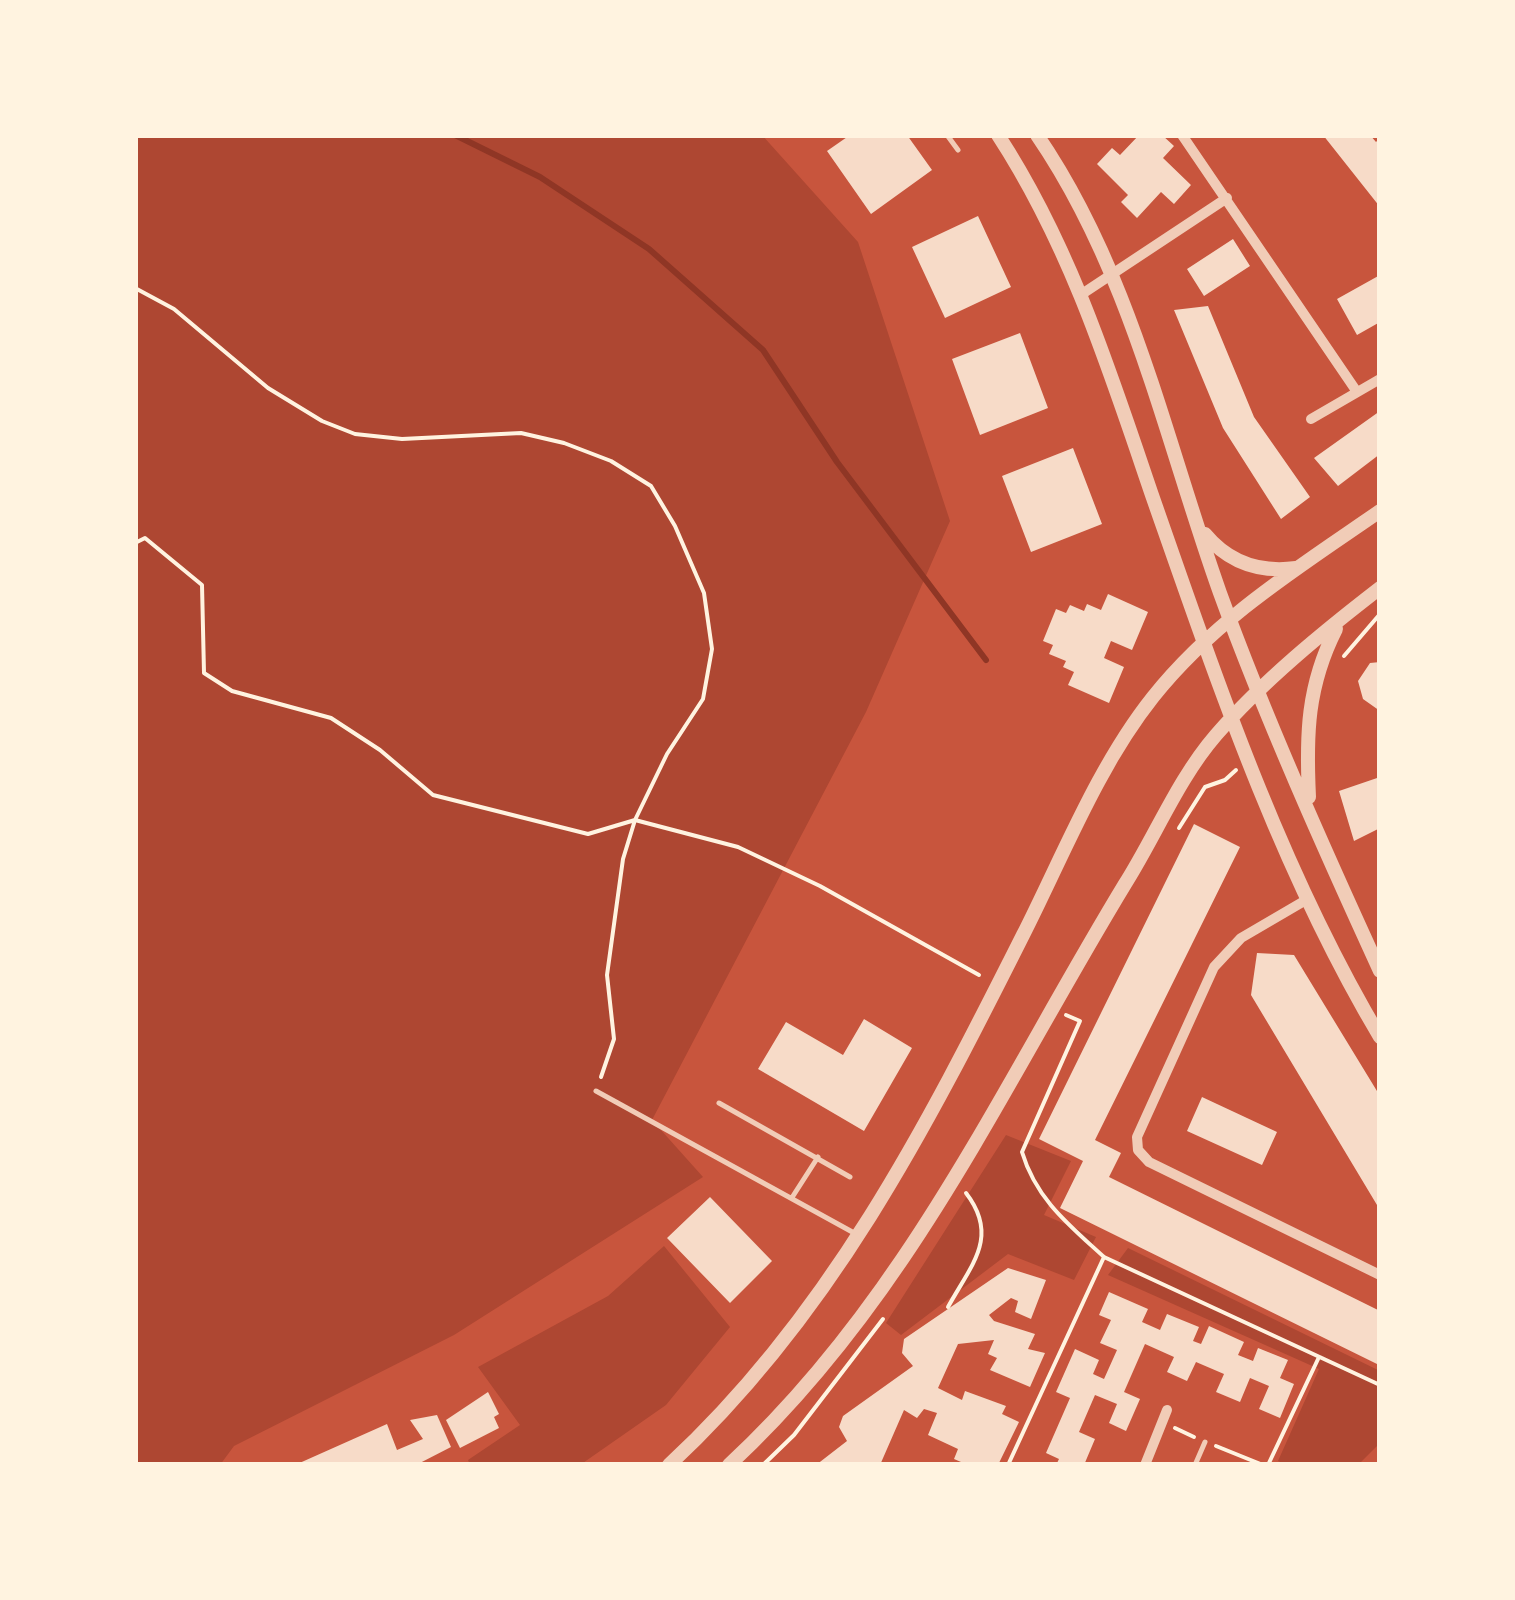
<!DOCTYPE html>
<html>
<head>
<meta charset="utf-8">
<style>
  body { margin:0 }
  #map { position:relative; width:1515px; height:1600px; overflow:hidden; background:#c8553d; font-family:Helvetica,sans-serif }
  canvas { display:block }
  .frame { position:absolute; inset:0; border:138px solid #fff3e0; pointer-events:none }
</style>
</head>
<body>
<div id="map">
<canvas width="1515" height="1600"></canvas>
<div class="frame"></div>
</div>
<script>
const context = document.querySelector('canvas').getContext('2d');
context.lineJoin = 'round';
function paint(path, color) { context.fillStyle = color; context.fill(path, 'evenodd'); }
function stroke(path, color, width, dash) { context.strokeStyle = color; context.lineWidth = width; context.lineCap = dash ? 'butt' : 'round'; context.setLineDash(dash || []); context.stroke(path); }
paint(new Path2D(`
  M135,135H762L858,242L950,521L866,712L652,1120L703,1177L454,1335L234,1446L220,1465H135Z
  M1006,1135L1071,1161L1044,1215L1096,1237L1074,1280L1008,1254L901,1335L886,1323Z
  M664,1246L730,1327L666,1405L580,1465H470L468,1460L520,1425L478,1367L608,1296Z
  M1128,1248L1380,1371V1443L1358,1465H1287L1278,1461L1319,1369L1108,1275Z`), '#ae4732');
stroke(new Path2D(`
  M455,135L540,177L649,249L763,350L837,462L986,660`), '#8f3625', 6);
paint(new Path2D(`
  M850,135H907L932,170L871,214L827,151Z
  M1139,135H1162L1174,146L1163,158L1191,185L1174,204L1161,192L1137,218L1121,202L1128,195L1097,164L1112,148L1120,155Z
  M1323,135H1370L1376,142L1380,138V207Z
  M978,216L1011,287L945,318L912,247Z
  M1233,239L1250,266L1204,296L1187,269Z
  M1380,275V322L1357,335L1337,299Z
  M1208,306L1254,417L1310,497L1281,519L1223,428L1174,310Z
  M1020,333L1048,408L980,435L952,359Z
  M1380,411V454L1338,486L1314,458Z
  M1073,448L1102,524L1031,552L1002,476Z
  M1108,594L1148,612L1132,650L1111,641L1104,658L1124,667L1109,703L1068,685L1074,672L1063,667L1066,661L1049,654L1053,645L1043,641L1056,609L1066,613L1070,605L1084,611L1087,604L1101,610Z
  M1380,662V711L1363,699L1358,681L1370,663Z
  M1380,777V828L1354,841L1339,791Z
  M1194,824L1240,847L1095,1140L1121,1153L1109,1177L1380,1311L1377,1364L1060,1208L1083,1161L1039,1139Z
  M1257,953L1294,955L1380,1096V1210L1251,995Z
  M864,1019L912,1048L864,1131L758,1069L786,1022L843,1055Z
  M1202,1097L1277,1132L1262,1165L1187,1131Z
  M710,1197L772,1261L730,1303L667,1238Z
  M1008,1268L1046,1280L1031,1319L1015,1312L1018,1301L1011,1298L989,1315L994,1321L1035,1334L1028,1349L1045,1353L1030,1387L990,1370L997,1358L988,1354L994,1340L958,1344L938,1388L962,1400L965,1391L1006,1406L1002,1414L1019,1422L998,1465H968L954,1459L958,1449L928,1435L937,1413L924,1409L917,1418L904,1410L880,1465H816L847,1441L839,1427L843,1416L913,1366L902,1353L904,1339Z
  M1109,1292L1148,1309L1142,1322L1160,1330L1167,1314L1199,1327L1193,1341L1201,1344L1209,1326L1244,1342L1238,1355L1253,1361L1258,1348L1288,1360L1280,1378L1294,1384L1280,1418L1259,1409L1269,1386L1250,1378L1240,1402L1216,1392L1224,1374L1196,1362L1187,1381L1167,1372L1174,1357L1145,1344L1124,1392L1140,1399L1126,1431L1109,1423L1117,1404L1095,1395L1079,1432L1095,1439L1084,1465H1056L1059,1459L1046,1453L1070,1398L1056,1392L1075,1349L1099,1360L1093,1374L1104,1379L1117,1350L1100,1343L1111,1320L1099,1315Z
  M488,1392L499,1414L494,1417L499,1428L460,1448L446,1420Z
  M437,1415L451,1447L416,1465H295L387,1424L397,1450L423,1439L410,1420Z`), '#f7dbc8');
stroke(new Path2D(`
  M135,288L174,309L268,388L322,421L355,434L402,439L521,433L564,443L611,461L651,486L675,526L704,593L712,649L703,699L667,754L635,820L623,859L607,975L614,1039L601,1077
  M135,543L145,538L202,585L204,673L232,691L331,718L380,750L433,795L588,834L635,820L738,847L820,886L979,975
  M1344,656L1380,614
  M1179,828L1205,787L1225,780L1236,770
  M1066,1015L1080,1021L1022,1152C1036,1199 1069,1225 1104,1257
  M948,1307C971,1265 1000,1237 966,1193
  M1175,1428L1194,1437
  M1216,1446L1263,1465
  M763,1465L794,1435L883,1319
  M1008,1465L1104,1257L1380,1385
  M1268,1465L1319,1357
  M1378,1465L1380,1462`), '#fff3e0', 4);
stroke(new Path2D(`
  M947,135L958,150
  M596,1091L856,1234
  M719,1103L850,1177
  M793,1196L818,1157
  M1195,1465L1205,1442`), '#f1ccb7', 5);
stroke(new Path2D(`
  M1182,135L1357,392
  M1082,294L1227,198
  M1311,419L1380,379
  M1306,900L1241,938L1214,967L1137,1137L1138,1150L1149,1162L1380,1275
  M1145,1465L1167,1410`), '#f1ccb7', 10);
stroke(new Path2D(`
  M998,135C1071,247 1110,372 1153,498C1217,681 1280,869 1380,1037
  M1037,135C1131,272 1165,439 1220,593C1265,717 1325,851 1380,971
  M1205,534C1229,563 1259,573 1296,568
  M1309,797C1306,735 1307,686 1336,629
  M669,1465C830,1316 926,1128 1023,935C1063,856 1098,766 1153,697C1215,619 1299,567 1380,511
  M729,1465C908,1299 1001,1088 1125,884C1156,835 1178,779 1216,735C1263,681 1323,632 1380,588`), '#f1ccb7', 14);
</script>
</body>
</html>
